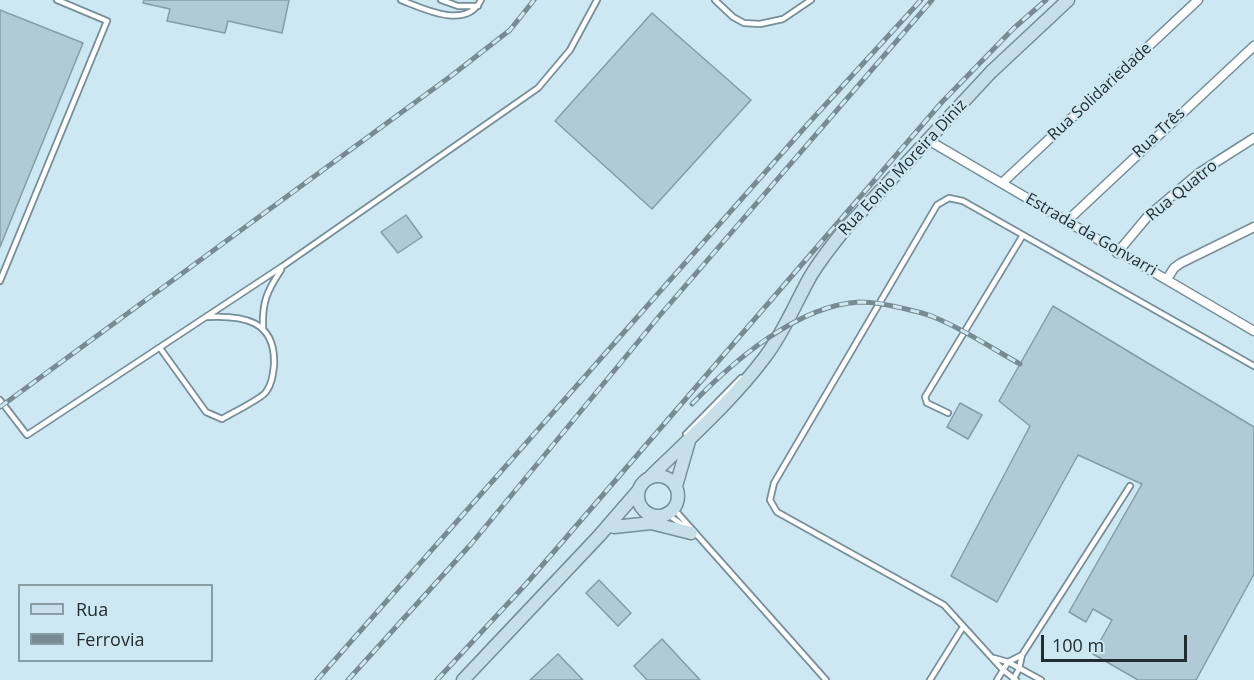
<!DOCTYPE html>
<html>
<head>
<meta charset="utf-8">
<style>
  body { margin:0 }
  #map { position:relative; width:1254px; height:680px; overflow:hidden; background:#cde8f3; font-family:"Open Sans",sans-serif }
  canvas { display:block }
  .legend { position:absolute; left:18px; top:584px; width:195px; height:78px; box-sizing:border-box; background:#cde8f3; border:2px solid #899da5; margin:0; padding:8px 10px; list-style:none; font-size:18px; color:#232d31 }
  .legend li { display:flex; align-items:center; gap:12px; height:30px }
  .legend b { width:30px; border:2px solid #899da5 }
  .scale { position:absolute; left:1041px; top:635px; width:146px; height:27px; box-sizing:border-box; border:3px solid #232d31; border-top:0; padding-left:8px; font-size:18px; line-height:21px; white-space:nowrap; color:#232d31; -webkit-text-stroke:4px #cde8f3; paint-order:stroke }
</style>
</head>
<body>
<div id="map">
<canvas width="1254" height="680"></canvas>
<ul class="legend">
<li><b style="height:8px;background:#c7dfe8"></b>Rua</li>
<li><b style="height:8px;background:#788b92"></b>Ferrovia</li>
</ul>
<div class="scale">100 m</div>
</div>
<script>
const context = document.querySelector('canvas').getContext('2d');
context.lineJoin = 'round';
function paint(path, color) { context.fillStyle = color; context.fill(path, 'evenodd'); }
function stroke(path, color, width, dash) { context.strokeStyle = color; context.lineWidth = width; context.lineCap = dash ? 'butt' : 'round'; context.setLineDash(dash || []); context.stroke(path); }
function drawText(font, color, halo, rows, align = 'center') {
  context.font = font + ' "Open Sans",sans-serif'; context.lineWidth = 4.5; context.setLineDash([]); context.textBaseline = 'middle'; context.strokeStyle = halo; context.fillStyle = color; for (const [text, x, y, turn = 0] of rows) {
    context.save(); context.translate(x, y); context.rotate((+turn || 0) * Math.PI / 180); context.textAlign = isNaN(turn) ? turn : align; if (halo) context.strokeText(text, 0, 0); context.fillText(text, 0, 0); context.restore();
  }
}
const building = new Path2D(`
  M144,0H289L282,33L228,21L225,33L167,21L170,9L143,3Z
  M0,10L83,43L0,247Z
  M652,13L751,100L652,209L555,121Z
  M406,215L422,237L398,253L381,232Z
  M1053,306L1254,427V574L1196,680H1138L1093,654L1112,620L1093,609L1086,622L1069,612L1142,484L1078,455L997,602L951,576L1030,426L999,401Z
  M960,403L982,415L968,439L947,427Z
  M599,580L631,613L618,626L586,593Z
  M662,639L700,680H647L634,666Z
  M558,654L583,680H530Z`);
paint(building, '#b1cbd6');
stroke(building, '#849da7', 1.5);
const service = new Path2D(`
  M401,0C424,9 466,30 481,0
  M441,0L458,6H478
  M715,0L733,17L744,23L760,24L783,19L811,0
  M0,281L107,21L57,0
  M263,328C262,302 267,291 281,270
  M160,348L206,412L222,419C232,413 261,399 266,392C272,384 273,374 274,365C276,320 243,315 206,317
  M0,400L27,435L283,266L538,88L570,50L597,0
  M948,413L927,403L925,397L1023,235
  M686,434L741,378
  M643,482L650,474
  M674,509L826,680
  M667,514L684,526
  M994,658L1008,662L1041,680
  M930,680L963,627
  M997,680L1008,662L1022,655
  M1013,680L1019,669L1022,655L1130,486
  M1016,680L1003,670L944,605L777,512L770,500L774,483L937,205L949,198L963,201L1254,366`);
const minor = new Path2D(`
  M928,140L1254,331
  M1002,183L1198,0
  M1066,222L1254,46
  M1117,253L1148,216L1199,173L1254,138
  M1167,279L1174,268L1181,263L1254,227`);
const secondary = new Path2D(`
  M638 496a20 20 0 1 1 40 0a20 20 0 1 1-40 0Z
  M651,476C690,438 732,401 765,357C784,332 795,304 810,277C820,260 833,244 845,229L991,72L1068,0
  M676,486L689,441
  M614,527L651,523L691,533
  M463,680L599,536L638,491`);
stroke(service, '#758e98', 8);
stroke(minor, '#758e98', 11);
stroke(secondary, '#758e98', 15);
stroke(service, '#fff', 4.5);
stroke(minor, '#fff', 8);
stroke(secondary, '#c7dfe8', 12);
const rail = new Path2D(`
  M692,404C733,361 798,305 860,302C877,302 894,306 910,310C918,312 928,314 936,318C965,330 993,349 1020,364
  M0,407L451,76L510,30L534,0
  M317,680L806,126L921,0
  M348,680L472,543L661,314L932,0
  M437,680L526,584L942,102L1014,28L1046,0`);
stroke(rail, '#788b92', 5);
stroke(rail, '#cde8f3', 3, [9]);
drawText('16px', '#232d31', '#cde8f3', [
  ["Rua Solidariedade",1100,92,-43],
  ["Rua Três",1159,133,-43],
  ["Rua Eonio Moreira Diniz",903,168,-47],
  ["Rua Quatro",1182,191,-39],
  ["Estrada da Gonvarri",1091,235,30]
]);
</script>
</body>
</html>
